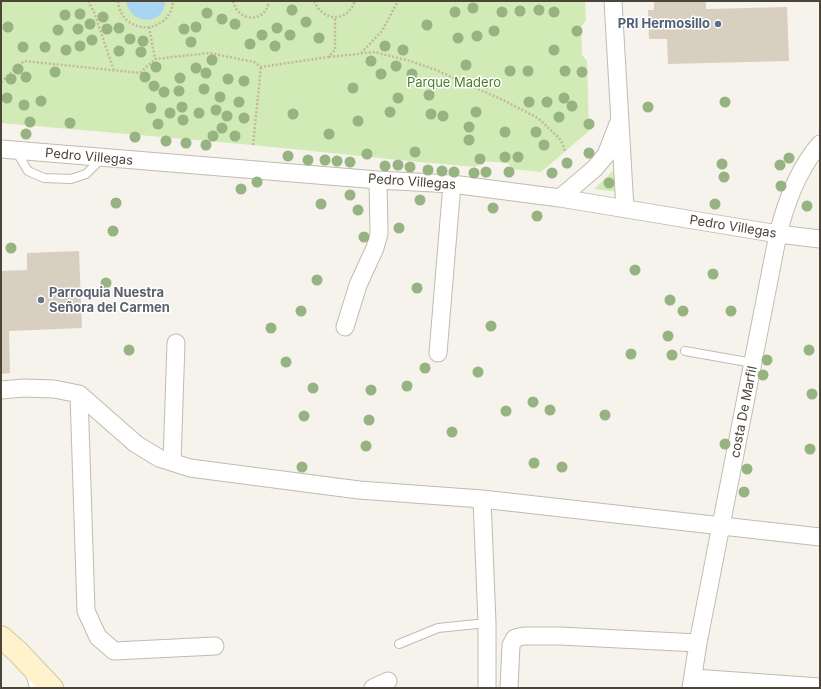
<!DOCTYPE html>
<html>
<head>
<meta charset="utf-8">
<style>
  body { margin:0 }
  #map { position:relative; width:821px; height:689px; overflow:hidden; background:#f6f3ec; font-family:Inter,sans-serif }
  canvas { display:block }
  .frame { position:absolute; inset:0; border:2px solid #4b4439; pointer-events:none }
</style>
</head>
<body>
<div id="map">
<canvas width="821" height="689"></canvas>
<div class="frame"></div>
</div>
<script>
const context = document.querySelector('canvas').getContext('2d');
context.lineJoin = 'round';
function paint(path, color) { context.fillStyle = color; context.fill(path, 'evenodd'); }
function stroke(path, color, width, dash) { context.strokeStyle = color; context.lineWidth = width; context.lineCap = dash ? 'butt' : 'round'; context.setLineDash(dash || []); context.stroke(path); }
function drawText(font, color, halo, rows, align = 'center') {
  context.font = font + ' Inter,sans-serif'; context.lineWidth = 3; context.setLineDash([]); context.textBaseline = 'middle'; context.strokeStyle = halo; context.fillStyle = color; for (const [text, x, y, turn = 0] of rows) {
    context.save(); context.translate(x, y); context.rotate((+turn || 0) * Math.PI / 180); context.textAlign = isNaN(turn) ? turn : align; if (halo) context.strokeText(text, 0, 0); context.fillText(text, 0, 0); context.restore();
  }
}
paint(new Path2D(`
  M1,1H585L586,20L581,27L582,55L587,61L589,131L541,172L512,169L508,163L480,161L476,167L419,162L253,145L1,123Z
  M618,166V192L594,189Z`), '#d2eab5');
paint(new Path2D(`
  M126,1H165C165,25 131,27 126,1Z`), '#a9d4f2');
paint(new Path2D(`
  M654,1H706V9L787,7L789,61L668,64L667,39H649L648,10H654Z
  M79,251L82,328L9,331L10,373L1,374V271L27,270V253Z`), '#d8cfc1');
const lane = new Path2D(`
  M16,151L28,171L44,178L71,179L86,174L101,159
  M685,351L753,363
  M399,644L438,628L487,623
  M30,673L34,688`);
const street = new Path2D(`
  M613,1L625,209
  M1,149L378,180L452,184L560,198L778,234L820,239
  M560,198L594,169L606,155L618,124
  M345,327L358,285L375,248L379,234L378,180
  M438,353L452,184
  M1,390L24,388L54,389L79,394L136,444L159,458L190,468L359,490L482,499L820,537
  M79,394L86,611L98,637L114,651L215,646
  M172,462L176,343
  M482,499L487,623V688
  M694,678L820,687
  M373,688L388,681
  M509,688L511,645L515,638L524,636H560L698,643
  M691,688L698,643L778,234C786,202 798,169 820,144`);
const secondary = new Path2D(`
  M1,637L18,652L52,688`);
stroke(lane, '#c2bbae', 10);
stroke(street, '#c2bbae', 19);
stroke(secondary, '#d6c79b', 24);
stroke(new Path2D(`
  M88,1L94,12L114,71
  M118,1C121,36 170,36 173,1
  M233,1C238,23 266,23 269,1
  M314,1C323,22 347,23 355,1
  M149,27L155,59
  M361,53L382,31L398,1
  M329,57L375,52L410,61L436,70L505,101L538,118L561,140L565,151
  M1,82L24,61L140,73L155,59L209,53L254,62L261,67L328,57L335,50V17
  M253,145L261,67`), '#c4b79f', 2.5, [2, 2]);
stroke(lane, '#fff', 8);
stroke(street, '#fff', 17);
stroke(secondary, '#fff3cd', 22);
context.fillStyle = '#97b381';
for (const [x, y] of [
  [473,8],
  [292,10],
  [539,10],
  [520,11],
  [455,12],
  [502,12],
  [554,12],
  [207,13],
  [80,14],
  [65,15],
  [103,17],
  [222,19],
  [306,22],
  [90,24],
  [235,24],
  [427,25],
  [8,27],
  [196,27],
  [119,28],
  [277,28],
  [78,29],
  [107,29],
  [184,29],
  [58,30],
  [494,31],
  [577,31],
  [262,35],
  [290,35],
  [477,36],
  [319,38],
  [458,38],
  [130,39],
  [92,40],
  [143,41],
  [191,42],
  [250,44],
  [80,46],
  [275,46],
  [385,46],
  [23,47],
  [45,47],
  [66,50],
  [403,50],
  [554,50],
  [119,51],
  [141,52],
  [212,60],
  [371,61],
  [466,65],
  [396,66],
  [156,67],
  [196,68],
  [18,69],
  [510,71],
  [528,71],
  [565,71],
  [55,72],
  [582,72],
  [206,73],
  [381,74],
  [412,74],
  [26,77],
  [145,77],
  [180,78],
  [11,79],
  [228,79],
  [244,81],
  [486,83],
  [154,86],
  [353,88],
  [204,89],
  [179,91],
  [164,92],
  [429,95],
  [220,97],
  [7,98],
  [398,98],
  [564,98],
  [41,101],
  [239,102],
  [529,102],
  [547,102],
  [725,102],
  [24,105],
  [572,106],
  [182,107],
  [648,107],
  [151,108],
  [216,110],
  [390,112],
  [476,112],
  [170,113],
  [199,113],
  [293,114],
  [431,114],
  [227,116],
  [443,116],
  [559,117],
  [244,118],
  [183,120],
  [358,121],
  [30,122],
  [70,123],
  [158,124],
  [589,124],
  [469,127],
  [222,128],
  [505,132],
  [536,132],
  [26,134],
  [329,134],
  [213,136],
  [235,136],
  [135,137],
  [469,140],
  [166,141],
  [186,143],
  [206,145],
  [544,145],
  [415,152],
  [589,153],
  [367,154],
  [288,156],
  [505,157],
  [518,157],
  [789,158],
  [480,159],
  [308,160],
  [325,160],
  [337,161],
  [350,162],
  [567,163],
  [722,164],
  [398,165],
  [780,165],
  [385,166],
  [410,167],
  [428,170],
  [442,171],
  [454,172],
  [486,172],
  [509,172],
  [474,173],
  [552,173],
  [724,177],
  [257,182],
  [609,183],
  [781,186],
  [241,189],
  [350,195],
  [420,200],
  [116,203],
  [321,204],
  [715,204],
  [807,206],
  [493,208],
  [358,210],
  [537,216],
  [399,228],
  [113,231],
  [364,237],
  [11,248],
  [635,270],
  [713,274],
  [317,280],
  [106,283],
  [417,288],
  [670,300],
  [301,311],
  [683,311],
  [731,311],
  [491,326],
  [271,328],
  [668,336],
  [129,350],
  [809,350],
  [631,354],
  [672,355],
  [767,360],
  [286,362],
  [425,368],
  [478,372],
  [763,375],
  [407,386],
  [313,388],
  [371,390],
  [812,394],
  [533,402],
  [550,410],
  [506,411],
  [605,415],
  [304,416],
  [369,420],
  [452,432],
  [725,444],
  [366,446],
  [810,449],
  [534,463],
  [302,467],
  [562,467],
  [747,469],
  [744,492]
]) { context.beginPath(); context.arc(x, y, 5.5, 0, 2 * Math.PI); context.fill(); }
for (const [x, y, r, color] of [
  [718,24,4,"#5c6f8a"],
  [41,300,4,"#6b7280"]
]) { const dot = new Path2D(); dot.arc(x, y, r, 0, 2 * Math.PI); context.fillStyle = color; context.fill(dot); stroke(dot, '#fff', 1.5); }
drawText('bold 13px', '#4e5e75', '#fff', [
  ["PRI Hermosillo",710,24]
], 'right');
drawText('13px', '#4a7f2a', '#fff', [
  ["Parque Madero",454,83]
]);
drawText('13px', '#4b4439', '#fff', [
  ["Pedro Villegas",89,157,5],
  ["Pedro Villegas",412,182,4],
  ["Pedro Villegas",733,227,9],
  ["costa De Marfil",744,412,-79]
]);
drawText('bold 13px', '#5b616d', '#fff', [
  ["Parroquia Nuestra",49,293],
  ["Señora del Carmen",49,308]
], 'left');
</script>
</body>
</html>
